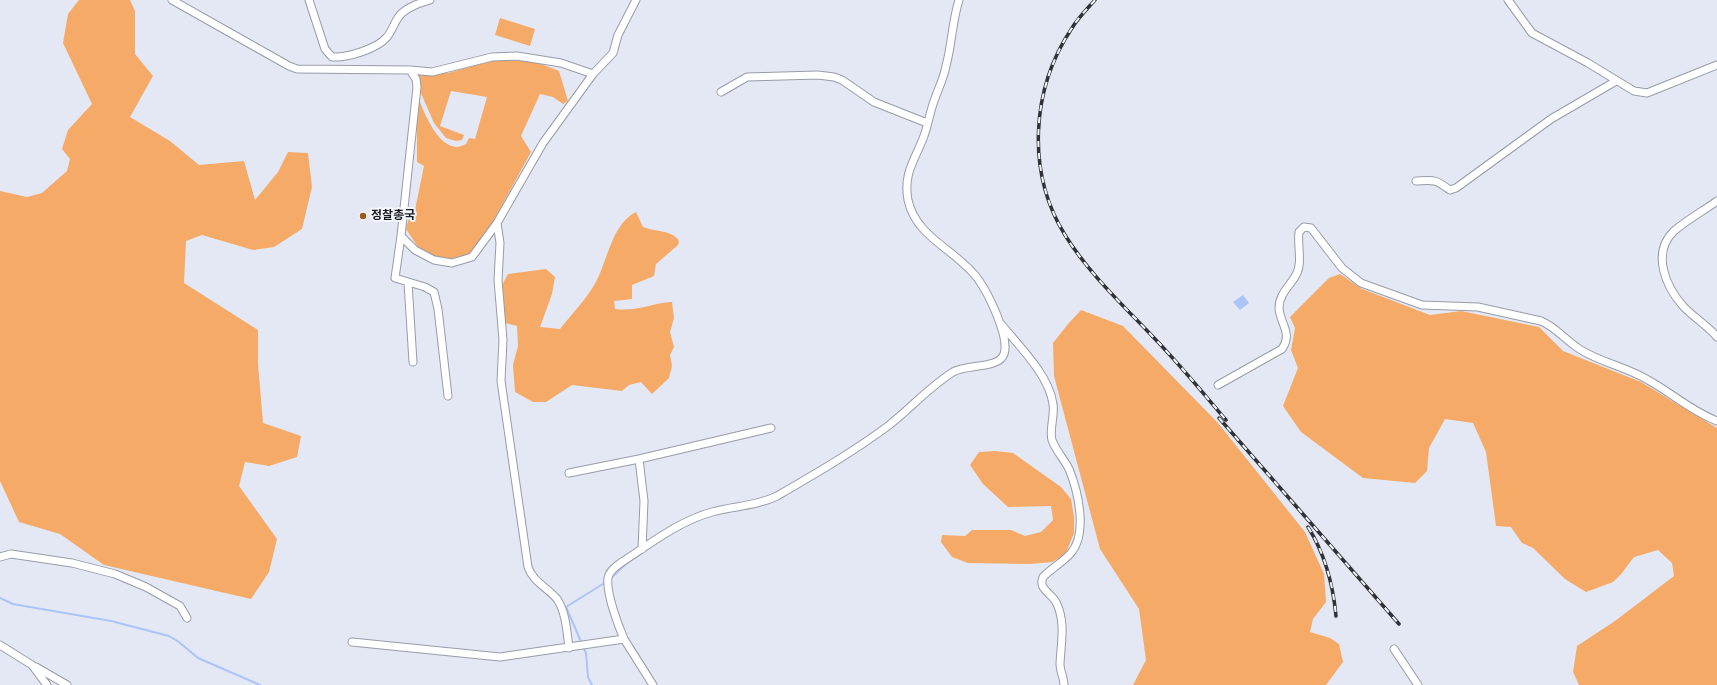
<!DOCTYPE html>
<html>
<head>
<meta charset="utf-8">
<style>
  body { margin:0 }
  canvas { display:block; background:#e3e8f4 }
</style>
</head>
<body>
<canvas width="1717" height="685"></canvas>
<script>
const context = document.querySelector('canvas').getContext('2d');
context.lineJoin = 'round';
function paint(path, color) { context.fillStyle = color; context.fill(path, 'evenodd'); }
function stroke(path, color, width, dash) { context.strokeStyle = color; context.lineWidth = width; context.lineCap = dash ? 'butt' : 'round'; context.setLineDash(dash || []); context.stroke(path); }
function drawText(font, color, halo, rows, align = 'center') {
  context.font = font + ' Karla,"Noto Sans KR",sans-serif'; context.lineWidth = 4; context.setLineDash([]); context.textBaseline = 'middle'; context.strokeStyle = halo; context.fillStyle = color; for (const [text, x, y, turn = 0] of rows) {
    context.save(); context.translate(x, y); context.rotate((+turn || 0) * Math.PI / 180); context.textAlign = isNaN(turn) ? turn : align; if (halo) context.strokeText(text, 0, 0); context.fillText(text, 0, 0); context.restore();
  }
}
paint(new Path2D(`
  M79,0H130L135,11V54L153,76L130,117L170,141L199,165L244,161L255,200L278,172L288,152L308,153L312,187L302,229L274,247L253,250L202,235L186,241L184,283L258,330V364L263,423L301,436L297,457L269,466L245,462L239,486L277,539L269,572L251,599L104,565L60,534L19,522L0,481V191L27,197L42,193L67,171L70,159L62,149L68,130L92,104L63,43L68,14Z
  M500,18L535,29L530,46L495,35Z
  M495,60L533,61L559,71L568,101L563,104L553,97L540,94L521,136L531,152L487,233L472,253L454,260L444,259L430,256L418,247L406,229L411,210H415L424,166L417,162V115L419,99C424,113 438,147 457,147C459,147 463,145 466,144L469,138L475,139L487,97L451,91L440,126L464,135L462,140L456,141L446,138L434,123L420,91L419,74L448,73Z
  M636,212L643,227C655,232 673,230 679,241L678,245L656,264L654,276L632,285V299L614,301L615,309C637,312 651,303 672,302L674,318L670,332L674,347L670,355L672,366L669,378L652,394L641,382L629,385L622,391L572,385L546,402H533L515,392L513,365L518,346L517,326L505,323L502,285L508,274L546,269L555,277L552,294L540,327L560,329C572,314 587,298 596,282C608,259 612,224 636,212Z
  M1340,274L1362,289L1430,315L1461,311L1539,327L1563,351L1641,382L1717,428V685H1579L1573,672L1577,646L1615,621L1674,576L1672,563L1658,550L1634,557L1622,573L1613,582L1586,592L1565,579L1533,548L1522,543L1511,527L1496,526L1486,452L1473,423L1445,419L1429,448L1427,471L1415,483L1363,478L1301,432L1283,406L1298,368L1291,350L1295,328L1290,317L1329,278Z
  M1081,310L1123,326L1218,423L1305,532L1324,574L1326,602L1313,619L1310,632L1330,638L1339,644L1343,662L1326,685H1133L1146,660L1139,609L1100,549L1054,376L1053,343L1068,324Z
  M995,451L1013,453L1061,487L1071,499L1074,517V533L1065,555L1052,562L1030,564L968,563L952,557L941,542L942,535L965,536L972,530H1011L1025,536L1041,532L1053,520L1051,506L1008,507L983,484L970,465L979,452Z`), '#f6aa68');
paint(new Path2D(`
  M1243,295L1249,303L1240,310L1233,302Z`), '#acc4f8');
stroke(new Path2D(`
  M610,579L627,563
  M0,598L13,604L111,621L169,636L179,642L198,658L260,685
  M592,685L588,677L586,653L566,607L606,582`), '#acc4f8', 2);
const minor = new Path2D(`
  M172,0L289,66L297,69L410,70L432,72L492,57L517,56L561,63L593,74
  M309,0L325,49L332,57C347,58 377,49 387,37C393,30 395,19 402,13C410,6 420,3 430,0
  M1508,0L1532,33L1588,63L1634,91L1647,93L1717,65
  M410,70L416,79L417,87L401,236L395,278L425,287L434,292L438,309L448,396
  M721,92L747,77L818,75L834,77L842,80L874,102L927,123
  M1416,181C1436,180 1434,179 1450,190L1456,188L1551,119L1616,81
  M1717,201C1703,211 1687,220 1674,231C1651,253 1666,287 1683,306C1693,317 1707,325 1717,337
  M497,223L500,243L498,280L503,340L501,381L528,567C533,582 547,587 557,599C566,612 567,633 569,648
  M401,236L415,250L434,260L452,263L472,257L497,223L543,143L593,74L613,53L618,35L636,0
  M408,283L413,362
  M1001,324C1019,346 1049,375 1053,404C1055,416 1049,429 1052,440C1056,451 1064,459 1069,469C1078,491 1088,533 1071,553C1063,562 1052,568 1043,577C1038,589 1050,592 1056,602C1066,622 1061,642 1060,664C1060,671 1064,678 1064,685
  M1218,385L1282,349C1293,333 1280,324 1279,308C1279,294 1290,286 1296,275C1303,263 1297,245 1299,232L1304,227L1311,228L1342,268L1361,283L1422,305L1478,307L1541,321C1556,327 1566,341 1581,350C1602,363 1627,367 1648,380C1672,393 1691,411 1717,421
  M639,459L644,501L642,549
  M569,473L639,459L771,428
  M0,557L11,554L72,563L115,574L146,587L180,606L187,618
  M624,639L653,685
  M352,642L500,657L624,639C618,625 606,593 608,578C609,571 616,566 622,562C650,544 679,521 712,512C734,506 757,506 777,496C815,474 853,452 888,426C910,409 929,387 953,372C967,364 999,369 1004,354C1010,337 988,293 978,279C957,250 916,238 908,200C903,173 915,160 924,136C928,125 930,112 934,101C938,89 944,78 946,66C952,44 952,22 959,0
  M0,645L32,665L47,685
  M1394,649L1418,685
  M36,667L67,685`);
stroke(minor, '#979ca7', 9);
stroke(minor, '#fff', 7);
const rail = new Path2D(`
  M1095,0C1087,9 1078,18 1072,28C1031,89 1026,172 1065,235C1089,274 1125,307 1156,340C1181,366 1203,393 1226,420
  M1219,418L1399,624
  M1308,527C1325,554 1333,584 1336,616`);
stroke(rail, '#303237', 3.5);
stroke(rail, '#f2f6fd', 2, [6]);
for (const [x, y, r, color] of [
  [363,216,4,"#975b1e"]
]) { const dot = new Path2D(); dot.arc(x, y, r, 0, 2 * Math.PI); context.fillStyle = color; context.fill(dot); stroke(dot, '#f2f6fd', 1.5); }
drawText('bold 12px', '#1a1c20', '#f2f6fd', [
  ["정찰총국",371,216]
], 'left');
</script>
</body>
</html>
